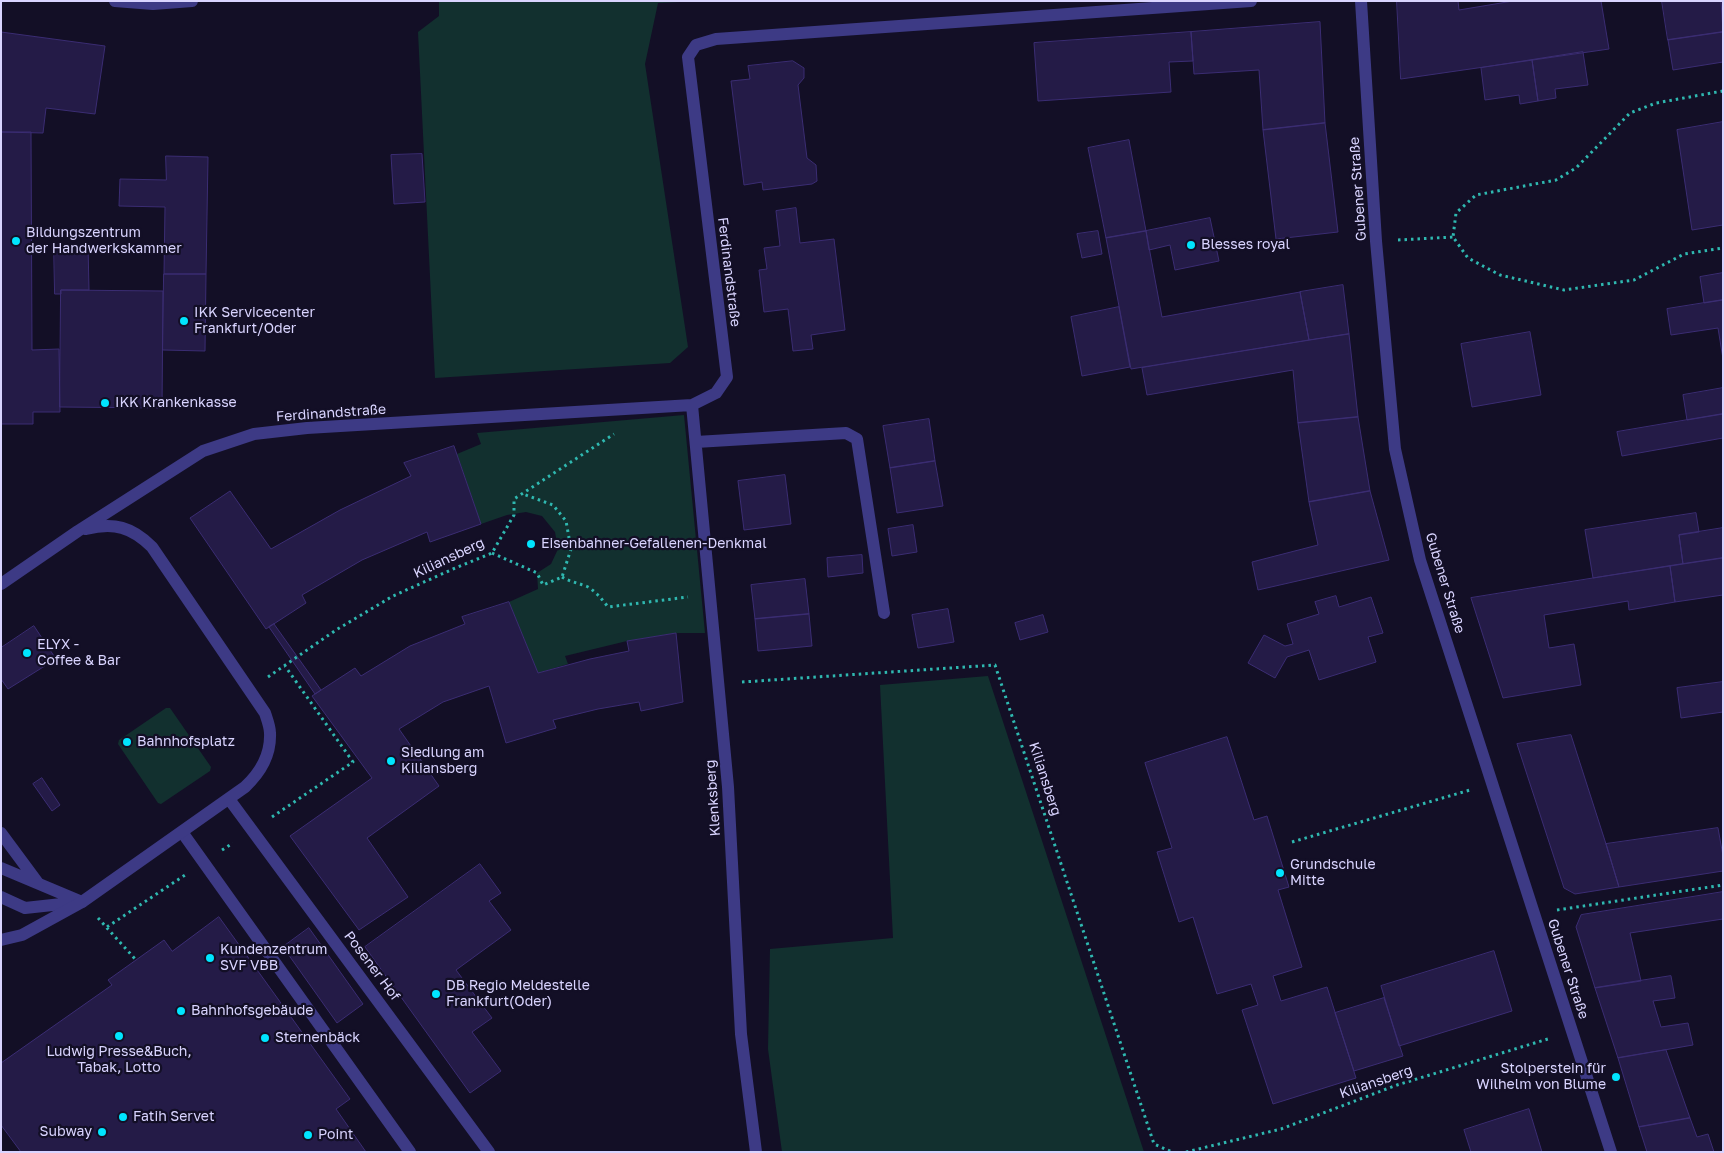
<!DOCTYPE html>
<html>
<head>
<meta charset="utf-8">
<style>
  body { margin:0 }
  #map { position:relative; width:1724px; height:1153px; overflow:hidden; background:#130f26; font-family:"Golos Text",sans-serif }
  canvas { display:block }
  .frame { position:absolute; inset:0; border:2px solid #d9d4ff; pointer-events:none }
</style>
</head>
<body>
<div id="map">
<canvas width="1724" height="1153"></canvas>
<div class="frame"></div>
</div>
<script>
const context = document.querySelector('canvas').getContext('2d');
context.lineJoin = 'round';
function paint(path, color) { context.fillStyle = color; context.fill(path, 'evenodd'); }
function stroke(path, color, width, dash) { context.strokeStyle = color; context.lineWidth = width; context.lineCap = dash ? 'butt' : 'round'; context.setLineDash(dash || []); context.stroke(path); }
function drawText(font, color, halo, rows, align = 'center') {
  context.font = font + ' "Golos Text",sans-serif'; context.lineWidth = 4.5; context.setLineDash([]); context.textBaseline = 'middle'; context.strokeStyle = halo; context.fillStyle = color; for (const [text, x, y, turn = 0] of rows) {
    context.save(); context.translate(x, y); context.rotate((+turn || 0) * Math.PI / 180); context.textAlign = isNaN(turn) ? turn : align; if (halo) context.strokeText(text, 0, 0); context.fillText(text, 0, 0); context.restore();
  }
}
paint(new Path2D(`
  M439,1H701L658,3L645,64L688,347L670,363L435,378L418,32L439,16Z
  M684,415L705,633H676L627,641L565,656L568,664L538,673L509,602L538,589L537,573L551,564L558,549L555,532L542,516L526,512L507,515L481,524L457,454L481,444L477,433Z
  M988,676L1144,1152H782L768,1049L770,949L893,938L880,685Z
  M166,708H170L211,767L210,771L161,804L158,803L118,744L119,740Z`), '#12302f');
const building = new Path2D(`
  M1397,1H1458L1459,10L1513,1H1601L1609,49L1401,79Z
  M1662,1H1721L1723,32L1668,40Z
  M1320,22L1325,123L1263,130L1259,70L1194,74L1191,32Z
  M1,32L105,46L95,114L46,108L43,133L1,132Z
  M1191,32L1193,61L1169,62L1171,92L1038,101L1034,43Z
  M1723,32V62L1673,70L1668,40Z
  M1583,52L1588,85L1555,89L1556,98L1538,101L1532,60Z
  M1532,60L1538,101L1520,104L1519,95L1485,100L1481,68Z
  M793,61L804,68V78L798,85L807,158L816,165L817,181L812,184L763,190L762,182L744,185L731,81L750,79L748,66Z
  M1723,122V225L1692,230L1677,130Z
  M1325,123L1338,232L1276,239L1263,130Z
  M1,132H31L32,350L59,349L60,412H33V424H1Z
  M1129,140L1146,231L1106,238L1088,148Z
  M422,154L425,202L394,204L391,155Z
  M166,156L208,157L206,274H164L165,207L119,206L120,179L166,180Z
  M796,208L800,243L834,239L845,330L811,335L813,349L793,351L788,309L764,312L759,270L767,269L764,248L780,246L776,211Z
  M1210,218L1219,261L1175,270L1170,245L1149,250L1146,231Z
  M1098,231L1102,254L1082,258L1077,234Z
  M1146,231L1162,317L1300,292L1309,340L1131,369L1106,238Z
  M54,245H88L89,290H61V294H55Z
  M1723,273V300L1704,303L1700,277Z
  M164,274H206L205,351L163,350Z
  M1343,285L1349,334L1309,340L1300,292Z
  M61,290L163,291L162,408L60,407Z
  M1723,300V359L1718,328L1671,335L1667,309Z
  M1119,307L1130,367L1082,376L1071,317Z
  M1530,332L1541,395L1472,407L1461,344Z
  M1349,334L1358,417L1298,423L1293,370L1147,395L1142,368Z
  M1723,388V414L1687,420L1683,395Z
  M1723,414V438L1622,456L1617,432Z
  M1358,417L1370,491L1309,502L1298,423Z
  M929,419L935,461L890,468L883,426Z
  M454,446L481,524L430,542L427,532L362,560L302,595L306,603L266,629L190,518L230,491L271,549L340,510L411,476L404,463Z
  M935,461L943,506L897,513L890,468Z
  M785,475L791,524L744,530L738,481Z
  M1370,491L1389,560L1258,590L1252,562L1318,545L1309,502Z
  M1696,513L1699,532L1679,535L1683,564L1593,578L1585,530Z
  M913,525L917,552L892,556L888,529Z
  M1723,528V558L1683,564L1679,535Z
  M862,555L863,573L828,577L827,558Z
  M1723,558V595L1675,602L1670,566Z
  M1670,566L1675,602L1629,610L1628,601L1544,615L1549,648L1574,644L1581,685L1503,698L1471,598Z
  M805,579L809,614L755,619L751,585Z
  M1336,596L1339,607L1371,597L1383,633L1368,637L1376,662L1319,680L1309,650L1287,657L1275,678L1248,663L1264,635L1285,646L1293,644L1287,624L1319,614L1315,602Z
  M509,602L538,673L590,659L629,651L627,641L676,633L683,702L641,711L639,702L598,709L553,720L556,728L506,743L489,686L443,702L399,729L439,786L367,838L408,897L359,930L290,836L372,778L312,696L355,668L361,676L410,646L465,624L462,617Z
  M948,609L954,642L918,648L912,615Z
  M809,614L812,646L758,651L755,619Z
  M1043,615L1048,632L1020,640L1015,623Z
  M274,624L321,690L315,694L269,627Z
  M34,626L56,659L8,689L1,679V648Z
  M1723,682V712L1681,718L1677,688Z
  M1571,735L1606,844L1619,887L1575,894L1564,888L1517,744Z
  M1227,737L1254,820L1267,816L1289,887L1278,890L1302,967L1273,976L1281,1001L1327,987L1356,1078L1273,1104L1242,1010L1258,1005L1251,984L1217,994L1193,917L1179,922L1157,852L1172,848L1145,763Z
  M42,778L60,805L52,811L33,784Z
  M1718,828L1723,856V871L1619,887L1606,844Z
  M480,864L501,893L489,901L511,930L456,970L492,1018L472,1032L501,1071L470,1093L365,947Z
  M1723,892V919L1630,933L1641,981L1595,988L1576,927L1581,915Z
  M219,917L350,1099L336,1109L366,1152H21L1,1125V1063L112,985L108,980L164,940L172,951Z
  M309,928L363,1004L337,1023L283,947Z
  M1494,951L1512,1011L1399,1046L1381,986Z
  M1671,976L1675,998L1653,1001L1661,1027L1688,1023L1693,1045L1618,1058L1595,988Z
  M1384,998L1403,1056L1354,1071L1335,1013Z
  M1666,1050L1690,1118L1639,1127L1618,1058Z
  M1529,1109L1542,1152H1471L1464,1130Z
  M1690,1118L1697,1137L1708,1134L1714,1152H1647L1639,1127Z`);
paint(building, '#241b47');
stroke(building, '#3b2d73', 1);
stroke(new Path2D(`
  M1723,91L1656,103L1630,113L1576,168L1556,180L1476,195L1456,213L1453,237L1468,258L1500,275L1564,290L1634,280L1684,254L1723,248
  M1398,240L1453,237
  M492,553L537,573L543,585L562,577L571,549L566,521L553,505L523,494
  M562,577C570,582 579,583 588,587C596,592 602,599 608,607L688,597
  M268,677L336,630L393,596L453,569L492,553L514,515V499L614,434
  M742,682L995,665L1154,1144L1172,1152
  M272,817L353,762L285,666
  M1292,842L1470,790
  M222,850L233,843
  M1557,910L1723,885
  M98,918L136,960
  M107,927L185,875
  M1186,1152L1281,1129L1397,1085L1551,1038`), '#2fb8b0', 3, [2.5, 4]);
stroke(new Path2D(`
  M182,832L410,1152
  M1,833L38,883
  M1,868L82,902
  M1,897L25,908L80,902`), '#3d3a85', 12);
stroke(new Path2D(`
  M115,1L153,4L192,1
  M1361,1L1376,241L1395,449L1420,560L1611,1152
  M692,405L728,787L741,1034L756,1152
  M696,442L846,433L857,439L884,613
  M1,584L78,531L203,451L254,434L307,428L692,405L716,393L727,377L688,57L696,45L716,39L1251,1
  M229,799L489,1152
  M1,940L22,935L82,902L245,787C260,773 271,755 270,733C270,727 267,719 265,713L152,547C132,527 114,522 86,529`), '#3d3a85', 12);
for (const [x, y, r, color] of [
  [16,241,5,"#00e5ff"],
  [1191,245,5,"#00e5ff"],
  [184,321,5,"#00e5ff"],
  [105,403,5,"#00e5ff"],
  [531,544,5,"#00e5ff"],
  [27,653,5,"#00e5ff"],
  [127,742,5,"#00e5ff"],
  [391,761,5,"#00e5ff"],
  [1280,873,5,"#00e5ff"],
  [210,958,5,"#00e5ff"],
  [436,994,5,"#00e5ff"],
  [181,1011,5,"#00e5ff"],
  [119,1036,5,"#00e5ff"],
  [265,1038,5,"#00e5ff"],
  [1616,1077,5,"#00e5ff"],
  [123,1117,5,"#00e5ff"],
  [102,1132,5,"#00e5ff"],
  [308,1135,5,"#00e5ff"]
]) { const dot = new Path2D(); dot.arc(x, y, r, 0, 2 * Math.PI); context.fillStyle = color; context.fill(dot); stroke(dot, '#130f26', 2); }
drawText('14px', '#d9d4ff', '#130f26', [
  ["Gubener Straße",1358,189,-94],
  ["Ferdinandstraße",729,272,83],
  ["Ferdinandstraße",331,413,-4],
  ["Kiliansberg",449,558,-25],
  ["Gubener Straße",1445,583,73],
  ["Kiliansberg",1045,779,72],
  ["Klenksberg",713,798,-94],
  ["Posener Hof",372,966,53],
  ["Gubener Straße",1568,969,72],
  ["Kiliansberg",1376,1082,-19]
]);
drawText('14px', '#d9d4ff', '#130f26', [
  ["Bildungszentrum",26,233],
  ["der Handwerkskammer",26,249],
  ["Blesses royal",1201,245],
  ["IKK Servicecenter",194,313],
  ["Frankfurt/Oder",194,329],
  ["IKK Krankenkasse",115,403],
  ["Eisenbahner-Gefallenen-Denkmal",541,544],
  ["ELYX -",37,645],
  ["Coffee & Bar",37,661],
  ["Bahnhofsplatz",137,742],
  ["Siedlung am",401,753],
  ["Kiliansberg",401,769],
  ["Grundschule",1290,865],
  ["Mitte",1290,881],
  ["Kundenzentrum",220,950],
  ["SVF VBB",220,966],
  ["DB Regio Meldestelle",446,986],
  ["Frankfurt(Oder)",446,1002],
  ["Bahnhofsgebäude",191,1011],
  ["Sternenbäck",275,1038],
  ["Ludwig Presse&Buch,",119,1052,"center"],
  ["Tabak, Lotto",119,1068,"center"],
  ["Stolperstein für",1606,1069,"right"],
  ["Wilhelm von Blume",1606,1085,"right"],
  ["Fatih Servet",133,1117],
  ["Subway",92,1132,"right"],
  ["Point",318,1135]
], 'left');
</script>
</body>
</html>
